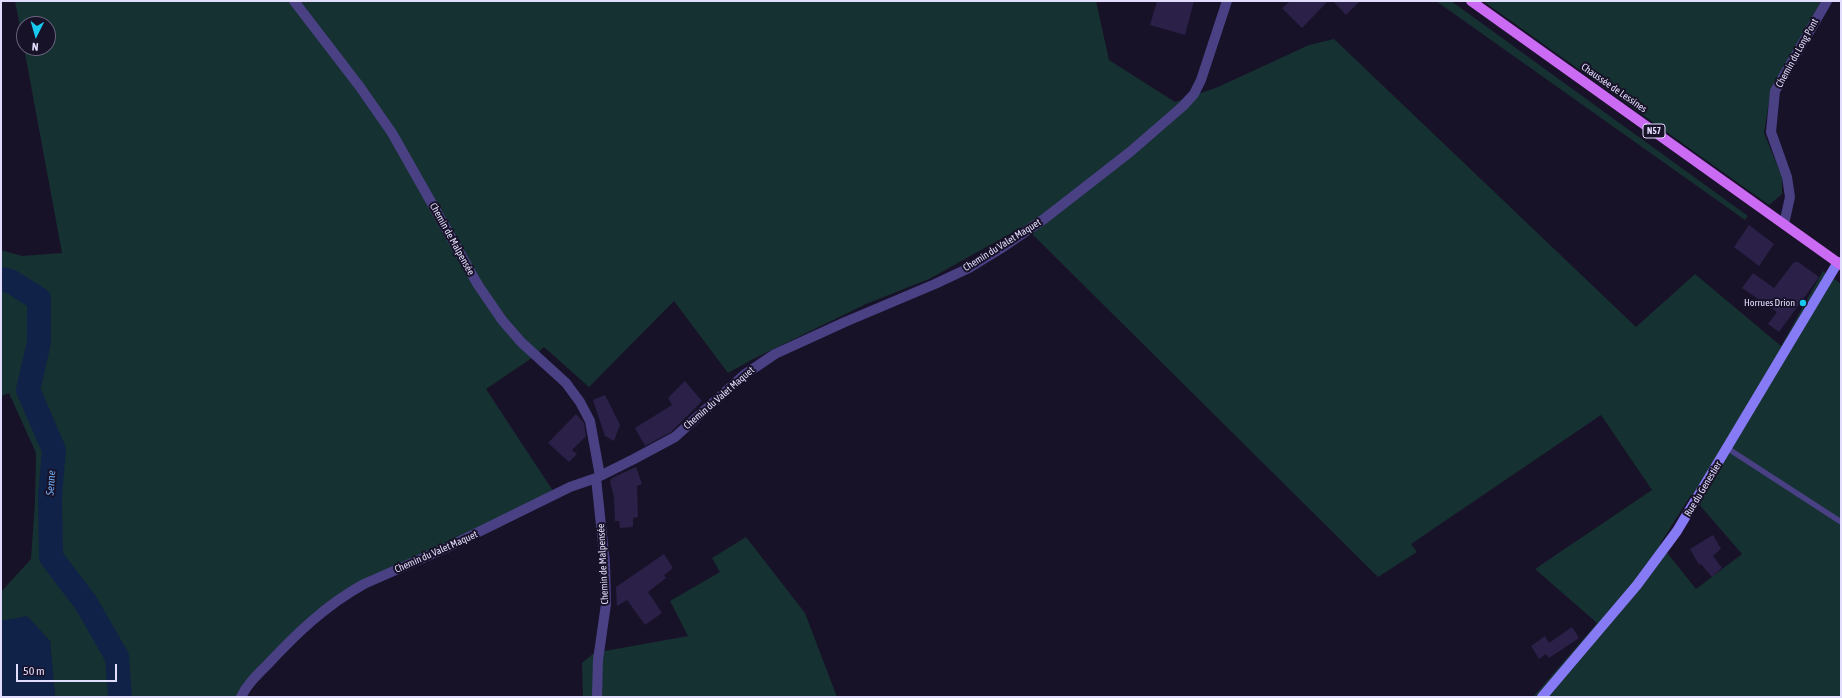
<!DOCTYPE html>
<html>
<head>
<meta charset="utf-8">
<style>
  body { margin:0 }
  #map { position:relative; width:1842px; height:698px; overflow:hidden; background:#181228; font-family:"Asap Condensed",sans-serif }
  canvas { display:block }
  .frame { position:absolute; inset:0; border:2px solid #e2dcfd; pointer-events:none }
  .north { position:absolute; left:16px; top:16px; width:40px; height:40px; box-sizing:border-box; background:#181228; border:1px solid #69637d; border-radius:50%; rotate:185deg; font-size:11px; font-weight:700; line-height:16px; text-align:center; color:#e2dcfd }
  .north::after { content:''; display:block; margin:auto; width:14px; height:18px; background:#17c9ee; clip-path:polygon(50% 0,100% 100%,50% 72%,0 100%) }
  .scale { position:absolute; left:16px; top:664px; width:101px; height:18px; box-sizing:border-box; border:2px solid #e2dcfd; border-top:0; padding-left:5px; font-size:12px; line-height:14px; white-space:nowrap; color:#e2dcfd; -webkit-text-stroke:3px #181228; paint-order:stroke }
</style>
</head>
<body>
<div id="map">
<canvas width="1842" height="698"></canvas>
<div class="frame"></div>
<div class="north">N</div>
<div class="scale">50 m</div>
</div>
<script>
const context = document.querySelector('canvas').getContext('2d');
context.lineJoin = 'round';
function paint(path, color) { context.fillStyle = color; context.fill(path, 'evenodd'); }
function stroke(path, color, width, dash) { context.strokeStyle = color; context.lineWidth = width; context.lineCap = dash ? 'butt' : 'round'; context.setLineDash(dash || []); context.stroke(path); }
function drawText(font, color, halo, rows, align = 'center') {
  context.font = font + ' "Asap Condensed",sans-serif'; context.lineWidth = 4; context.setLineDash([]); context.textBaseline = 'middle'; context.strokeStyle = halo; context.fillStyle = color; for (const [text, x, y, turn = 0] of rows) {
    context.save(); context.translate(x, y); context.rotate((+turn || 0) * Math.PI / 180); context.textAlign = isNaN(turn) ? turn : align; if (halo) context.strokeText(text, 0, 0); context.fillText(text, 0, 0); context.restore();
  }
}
paint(new Path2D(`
  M15,1H1096L1109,60L1175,102L1218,87L1309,45L1334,39L1636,327L1695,274L1781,346L1823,271L1841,284V697H1533L1597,623L1535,569L1652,490L1601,415L1411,544L1417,552L1378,577L1024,226L929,279L866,304L753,359L728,373L674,301L589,387L544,347L529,360L486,389L557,497L502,526L349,596L301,633L240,697H55L50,641L27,617L1,621V592L31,559L35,501L36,453L9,393L1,396V250L22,256L62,253L24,48H48V24H24V47ZM1691,495L1742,554L1696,589L1660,544Z
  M1436,1H1451L1748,216L1745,220Z
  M1483,1H1821L1771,89L1764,133L1782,177V194L1769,205Z
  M746,537L805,613L837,697H583L582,663L594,653L688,636L670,601L720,572L712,558Z`), '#163132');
paint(new Path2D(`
  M27,616L50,641L55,697H1V621Z`), '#112249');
stroke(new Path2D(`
  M1,279L10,281L39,299V342L28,390L54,450L50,496L51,557L86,603L117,657L120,697`), '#112249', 24);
paint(new Path2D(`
  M1157,1H1194L1185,35L1150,25Z
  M1290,1H1328L1302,28L1282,8Z
  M1333,1H1360L1346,15Z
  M1749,225L1774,244L1759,266L1734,247Z
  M1794,262H1798L1819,277L1779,332L1768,324L1777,312L1742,288L1753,273L1774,288Z
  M685,381L702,401L671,432L645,446L635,428L672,405L668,398Z
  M605,395L620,425L614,441L605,436L593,400Z
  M576,414L584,423L586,436L572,450L577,454L569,462L548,443Z
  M636,467L642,484L637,486L638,517L633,518V527L620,528L619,521H615L614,497L610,482L612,478Z
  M1713,535L1721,549L1713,556L1722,568L1712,577L1701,564L1699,565L1690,549Z
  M664,554L673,568L664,575L666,578L648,592L662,613L645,625L627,600L617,606L616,587Z
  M1572,627L1579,638L1549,658L1546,654L1539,659L1531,646L1545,636L1549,643Z`), '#2b2048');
stroke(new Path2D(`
  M1727,448L1841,522`), '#494184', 5.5);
stroke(new Path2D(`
  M294,1L360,87L392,133L478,285L502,320L521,342L566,383L580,402L590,421L600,476
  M1784,224L1790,197L1787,177L1771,132L1775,91L1827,1
  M596,478L605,563L606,604L598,660L597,697
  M241,697C247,684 258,674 268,664C297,633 326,605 364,584L446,548L570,487L596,478L634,459L675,437L744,375L775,354L845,322L935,284L969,268L1000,249L1044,219L1130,152L1183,106L1194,94L1201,80L1227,1`), '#494184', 10);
stroke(new Path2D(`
  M1542,697L1637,585L1677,531L1838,262`), '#877af5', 10);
stroke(new Path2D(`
  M1471,1L1841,265`), '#cb6bf4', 10);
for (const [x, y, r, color] of [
  [1803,303,4,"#17c9ee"]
]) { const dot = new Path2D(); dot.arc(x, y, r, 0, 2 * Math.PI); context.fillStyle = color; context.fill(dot); stroke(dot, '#181228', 1.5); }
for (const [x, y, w] of [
  [1654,131,22]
]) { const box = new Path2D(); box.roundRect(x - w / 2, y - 7, w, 14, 3); context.fillStyle = '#181228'; context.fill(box); stroke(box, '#e2dcfd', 1); }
drawText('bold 9px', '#e2dcfd', null, [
  ["N57",1654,131]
]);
drawText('10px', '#e2dcfd', '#181228', [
  ["Chemin du Long Pont",1797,53,-61],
  ["Chaussée de Lessines",1614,88,35],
  ["Chemin de Malpensée",452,239,61],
  ["Chemin du Valet Maquet",1002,245,-32],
  ["Chemin du Valet Maquet",719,398,-41],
  ["Rue du Genestier",1703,489,-59],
  ["Chemin du Valet Maquet",436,552,-24],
  ["Chemin de Malpensée",603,564,-93]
]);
drawText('10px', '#e2dcfd', '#181228', [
  ["Horrues Drion",1795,303]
], 'right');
drawText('italic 11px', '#72aff5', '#181228', [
  ["Senne",51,483,-86]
]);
</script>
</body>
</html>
